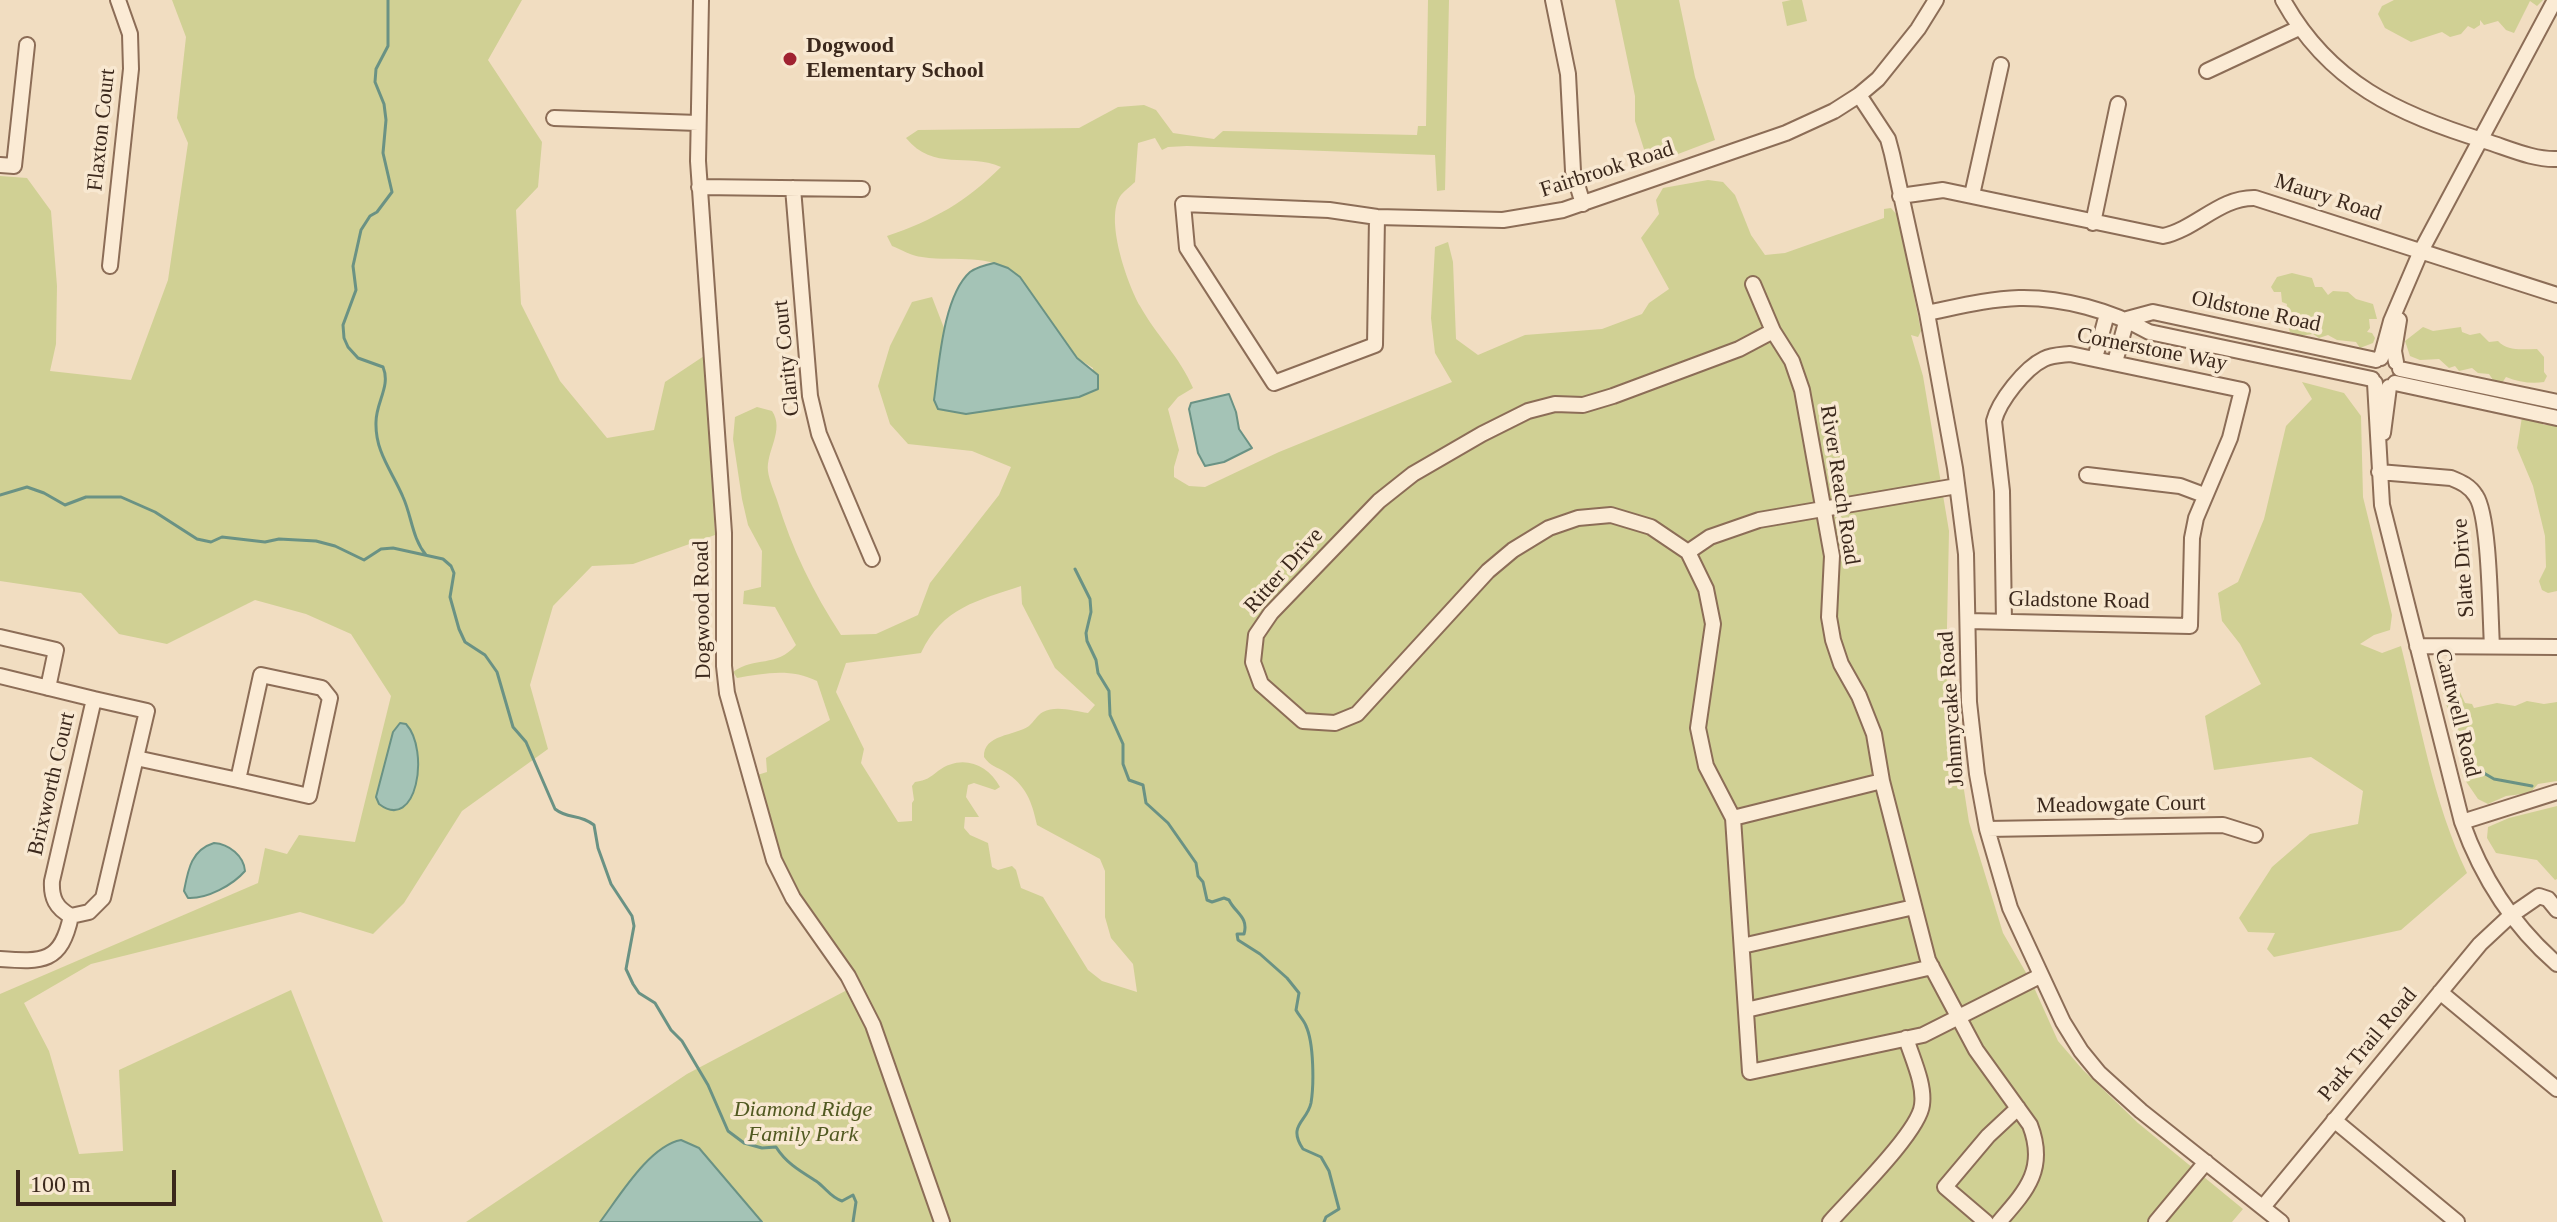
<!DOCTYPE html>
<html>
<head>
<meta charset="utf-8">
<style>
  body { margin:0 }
  #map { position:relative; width:2557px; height:1222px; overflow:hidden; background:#f1ddc1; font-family:"Times New Roman",serif }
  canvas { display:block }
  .scale { position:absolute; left:16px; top:1170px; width:160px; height:36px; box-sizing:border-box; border:4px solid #3b281c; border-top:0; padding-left:10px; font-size:24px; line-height:28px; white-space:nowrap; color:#3b281c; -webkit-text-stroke:6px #f8e8d1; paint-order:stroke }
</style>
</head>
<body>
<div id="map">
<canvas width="2557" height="1222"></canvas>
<div class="scale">100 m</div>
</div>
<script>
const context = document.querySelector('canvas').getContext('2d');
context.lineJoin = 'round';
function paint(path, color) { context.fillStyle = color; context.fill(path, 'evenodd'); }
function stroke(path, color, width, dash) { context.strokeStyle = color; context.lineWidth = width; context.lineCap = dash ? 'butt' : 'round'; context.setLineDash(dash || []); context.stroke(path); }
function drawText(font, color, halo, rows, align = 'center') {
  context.font = font + ' "Times New Roman",serif'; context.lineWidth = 7; context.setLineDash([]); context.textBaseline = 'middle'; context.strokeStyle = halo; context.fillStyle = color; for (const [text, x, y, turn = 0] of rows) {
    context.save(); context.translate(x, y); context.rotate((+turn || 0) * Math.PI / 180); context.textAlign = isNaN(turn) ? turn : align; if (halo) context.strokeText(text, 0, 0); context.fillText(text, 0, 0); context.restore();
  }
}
paint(new Path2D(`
  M172,0H522L488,60L542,142L538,187L516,210L521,304L560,381L607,438L654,430L665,382L704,356L715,535L633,564L592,566L553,606L530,685L548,749L462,811L404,903L373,934L300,912L91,964L24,1003L49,1051L79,1154L123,1151L119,1070L291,990L383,1222H0V994L258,883L265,848L287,854L299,835L355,842L391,696L351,634L306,614L255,600L167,644L119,634L81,593L0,581V176L27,178L51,211L57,286L56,344L50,371L131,380L168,280L188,143L177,118L186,37Z
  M1428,0H1449L1445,190L1437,191L1435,155L1187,146L1168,147L1162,150L1155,138L1138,143L1135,182C1131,186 1125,190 1121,195C1104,218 1127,283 1140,306C1156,335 1180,357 1193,388L1178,397L1168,409L1179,450L1174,467V477L1189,486L1205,487L1279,452L1452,382L1435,353L1431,318L1435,247L1448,242L1453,262L1456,339L1478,355L1525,335L1602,329L1642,314L1649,303L1669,289L1641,238L1659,214L1656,200L1663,188L1708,180L1723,182L1735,195L1751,235L1765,255L1785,253L1884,218V209L1891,208L1898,216L1921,331L1918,337L1911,335L1923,376L1949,531L1946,675L1969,822L2003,933L2032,983L2058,1041L2083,1070L2138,1123L2243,1209L2232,1222H947L891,1057L788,880L754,776L767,772L766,758L830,720L817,681C791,668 765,673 737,678L733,672C755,656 776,668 796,645L775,607L743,604L744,591L761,587L762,551L748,525L742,499L733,439L735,417L757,407L772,411C785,430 766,451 768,471C769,480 774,491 777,500C792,549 813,592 841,635L876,634L918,615L930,583L999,495L1011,467L972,451L908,444L890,424L878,386L890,346L912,302L932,297L944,328L934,400L966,414L1091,393L1093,368L1077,358L1020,277C986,251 960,263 922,257C912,256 902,250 892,246L887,236C934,220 966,202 1001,167C967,152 934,172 906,138L918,130L1079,128L1118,107L1144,105L1156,110L1173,133L1214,139L1223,131L1417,135L1418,126H1426ZM1021,586L1022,604L1055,668L1095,705L1088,713C1074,711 1056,705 1043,712C1037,715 1034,722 1029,726C1015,736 983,734 984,757C990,766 997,767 1005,772C1026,785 1032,802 1037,825L1100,859L1105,871V917L1111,938L1133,964L1137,992L1102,981L1088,970L1043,897L1021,888L1016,870L1012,866L998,870L992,867L988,843L970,835L964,828L965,817H979L966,797L968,785L974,783L995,790L1000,787C987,763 961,754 938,771C929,778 927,780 915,782L912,786L914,800L912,803V821L898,822L861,763L864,749L836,692L846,663L921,653C943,607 977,601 1021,586Z
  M1615,0H1679L1695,77L1715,140L1649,165L1635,121V96Z
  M1791,0H1802L1807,21L1787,26L1782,2Z
  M2394,0H2543L2537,6L2530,1L2514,33L2506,30L2498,21L2484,25L2480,20V25L2474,29L2468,26L2461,34L2450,37L2442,32L2411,42L2385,28L2378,14L2382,6Z
  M2292,273L2312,278L2315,287H2322L2328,295L2333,291L2348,292L2356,299L2373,304L2377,319H2369L2370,328L2367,332L2372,333L2375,338L2373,343L2360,348L2356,342L2337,340L2328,335L2319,338L2313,334L2299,336L2290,332L2285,318L2287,304L2282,302L2281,292H2274L2271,287L2277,277Z
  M2423,327L2433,331L2461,327L2462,332L2470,335L2480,333L2489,342L2498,341C2508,352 2523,349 2537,349L2544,357V372L2547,376L2544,382C2532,384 2518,382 2506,377L2502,383H2495L2489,374L2478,373L2472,368L2459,371L2455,366L2449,368L2439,359L2420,360L2410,356L2405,341Z
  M2302,382L2344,393L2361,416L2363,497L2392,615L2390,630L2374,635L2360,644L2382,653L2401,646C2420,721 2433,802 2467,873L2401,930L2274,957L2267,949L2275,933L2248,932L2239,918L2272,867L2310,834L2358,824L2363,791L2311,757L2214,770L2205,716L2261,684L2240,644L2222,621L2218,593L2238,582L2264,519L2286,426L2312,399Z
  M2522,417L2535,418L2544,425H2557V591L2548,593L2542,590L2539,581L2546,567L2545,536L2533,486L2517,448Z
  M2446,671L2444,689L2450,701L2458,699L2460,692L2465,703L2472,704L2474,708L2497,703L2515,706L2527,701L2544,704L2557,702V781L2538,784L2530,793L2506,796L2488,804L2478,799L2463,777L2457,740L2442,690Z
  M2557,806V879L2555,880L2537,860L2496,853L2487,838L2488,827L2509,818Z
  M849,989L868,1025L937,1222H466L687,1074Z`), '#d0d094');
const water = new Path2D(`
  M994,263L1008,268L1020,277L1077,358L1098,375V389L1079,397L966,414L938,409L934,400C939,365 943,296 970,272C977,267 985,265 994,263Z
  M1229,394L1236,412L1239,429L1252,448L1224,462L1205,466L1198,453L1189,409L1191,403Z
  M400,723L406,724C430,750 417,833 379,804L376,797L393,732Z
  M214,843C229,844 244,856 245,871C233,885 207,899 188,898L184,891C188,870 191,850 214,843Z
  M681,1140L699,1148L762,1222H600C619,1197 649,1146 681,1140Z`);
paint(water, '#a4c3b6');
stroke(water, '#6a9284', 2);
stroke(new Path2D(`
  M388,0V46L376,69L375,82L384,104L386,120L383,153L392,192L377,212L370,216L361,230L353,266L356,290L343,325L344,338L348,347L358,358L383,367C391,386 376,402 376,422C375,452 392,471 403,497C412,517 412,538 426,555
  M0,495L27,487L44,493L65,505L86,497H121L155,512L197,539L211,542L222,537L265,542L279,539L316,541L335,546L364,560L381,549L393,548L443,559L451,566L454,573L450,597L459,629L465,642L485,655L497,672L513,727L526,742L555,809C569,820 578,813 594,825L598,848L611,884L632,916L634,926L626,969L633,984L639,993L655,1003L671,1030L682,1041L708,1085L728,1131L744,1143L762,1148L776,1147C786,1163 800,1171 816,1181C825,1187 831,1198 842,1201L853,1195L856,1202L853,1222
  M1075,569L1090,599L1091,612L1086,633L1087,641L1096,660L1098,673L1109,691L1110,715L1123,744V764L1129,780L1143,785L1146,803L1168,823L1196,863L1198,876L1203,882L1207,900L1212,902L1224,898L1229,900C1235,913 1249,917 1244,934H1237L1238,940L1260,954L1287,978L1299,993L1296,1010C1299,1016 1304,1020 1306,1026C1314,1043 1314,1085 1311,1103C1307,1122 1287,1125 1303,1149L1321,1157L1329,1171L1339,1209L1326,1217L1324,1222
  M2470,765L2494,779L2532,786`), '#6a9284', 3);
const minor = new Path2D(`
  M701,0L698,161L724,533V666L727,693L774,860L793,898L848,976L873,1025L942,1222
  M1553,0L1568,74L1573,171L1583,204
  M2283,0C2329,83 2398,114 2485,141C2508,148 2533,160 2557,159
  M2207,71L2299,28
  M1859,95L1888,139L1892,154L1927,313L1955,468L1966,554L1969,702L1977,774L1987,829L2010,908L2063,1022L2081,1051L2099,1073L2141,1111L2281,1222
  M554,118L698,123
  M0,165L14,166L27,45
  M699,187L862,189
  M793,188L810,396L819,434L872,559
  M1972,195L2001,65
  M1900,196L1943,190L2163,236C2196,229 2220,197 2255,198L2557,295
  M1377,217L1375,345L1274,383L1187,248L1183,204L1329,210L1377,217L1503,220L1563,210L1786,133L1834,111L1859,95L1878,79L1918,29L1936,0
  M2093,223L2118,104
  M110,266L131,69L130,34L118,0
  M1753,284L1773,331L1792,361L1802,390L1832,556L1829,617L1833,640L1841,664L1859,696L1874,734L1882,781
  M1927,313C1957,307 1988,299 2019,298C2062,297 2112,311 2149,332L2372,379
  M2127,319L2153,312L2376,360
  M2095,358L2107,314
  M2381,358L2391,321L2421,251L2555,0
  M2115,362L2127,319
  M2396,362L2394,351L2399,320
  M2400,369L2557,402
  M2375,383L2382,505L2462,822C2482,878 2512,925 2557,964
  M2395,383L2557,418
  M2383,433L2389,387
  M2379,472L2451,478C2461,482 2470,486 2476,496C2490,517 2490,616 2492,646
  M2087,475L2180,486L2204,495
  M1688,552L1710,537L1759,520L1957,486
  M1968,621L2190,626L2192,538L2196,518L2230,438L2242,390L2070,354C2062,355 2052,355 2044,359C2025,368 1999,401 1994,421L2002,491L2004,622
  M0,637L56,650L48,688
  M2417,646L2557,647
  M0,676L94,699
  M94,699L147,711L103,898L89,912L71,916C56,908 51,898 52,881Z
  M136,758L238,780L261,675L322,688L330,698L309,796L238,780
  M1733,818L1706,766L1698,728L1713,624L1706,589L1688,552L1651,527L1611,515L1578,518L1549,528L1513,550L1488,571L1357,714L1335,723L1303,721L1261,684L1253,662L1256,635L1271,613L1379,501L1413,474L1482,434L1528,411L1555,404L1583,405L1613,396L1739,349L1773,331
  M2462,822L2557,792
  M1987,829L2223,825L2255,835
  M1742,946L1914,907
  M0,959C43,962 61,963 71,916
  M2440,992L2557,1089
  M1746,1010L1932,967
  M2334,1120L2457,1222
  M2263,1207L2480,944L2510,916L2539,896L2548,899L2557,910
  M1830,1222C1851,1198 1919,1132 1922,1105C1925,1084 1912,1058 1906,1038
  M1986,1222L1945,1187L1988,1136L2018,1108
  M1999,1222C2026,1191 2047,1169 2030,1125L1976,1050L1928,960L1882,781L1733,818L1750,1072L1923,1035L2040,976
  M2156,1222L2206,1162`);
stroke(minor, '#8c6d57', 18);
stroke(minor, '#fbebd5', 14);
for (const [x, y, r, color] of [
  [790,59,8,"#a02231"]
]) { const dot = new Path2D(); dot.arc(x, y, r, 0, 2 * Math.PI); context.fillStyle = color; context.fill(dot); stroke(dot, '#f8e8d1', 3); }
drawText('bold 22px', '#3b281c', '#f8e8d1', [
  ["Dogwood",806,46],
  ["Elementary School",806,71]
], 'left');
drawText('22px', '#3b281c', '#f8e8d1', [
  ["Flaxton Court",102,130,-84],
  ["Fairbrook Road",1607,170,-18],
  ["Maury Road",2328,198,18],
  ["Oldstone Road",2256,312,12],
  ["Cornerstone Way",2152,350,11],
  ["Clarity Court",787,358,-96],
  ["River Reach Road",1839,485,81],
  ["Slate Drive",2464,568,-94],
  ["Ritter Drive",1284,571,-48],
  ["Gladstone Road",2079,601,1],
  ["Dogwood Road",703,610,-91],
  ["Johnnycake Road",1952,709,-94],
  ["Cantwell Road",2457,713,76],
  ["Brixworth Court",52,784,-77],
  ["Meadowgate Court",2121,805,-1],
  ["Park Trail Road",2368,1045,-50]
]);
drawText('italic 22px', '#515921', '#f8e8d1', [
  ["Diamond Ridge",803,1110],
  ["Family Park",803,1135]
]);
</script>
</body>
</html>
